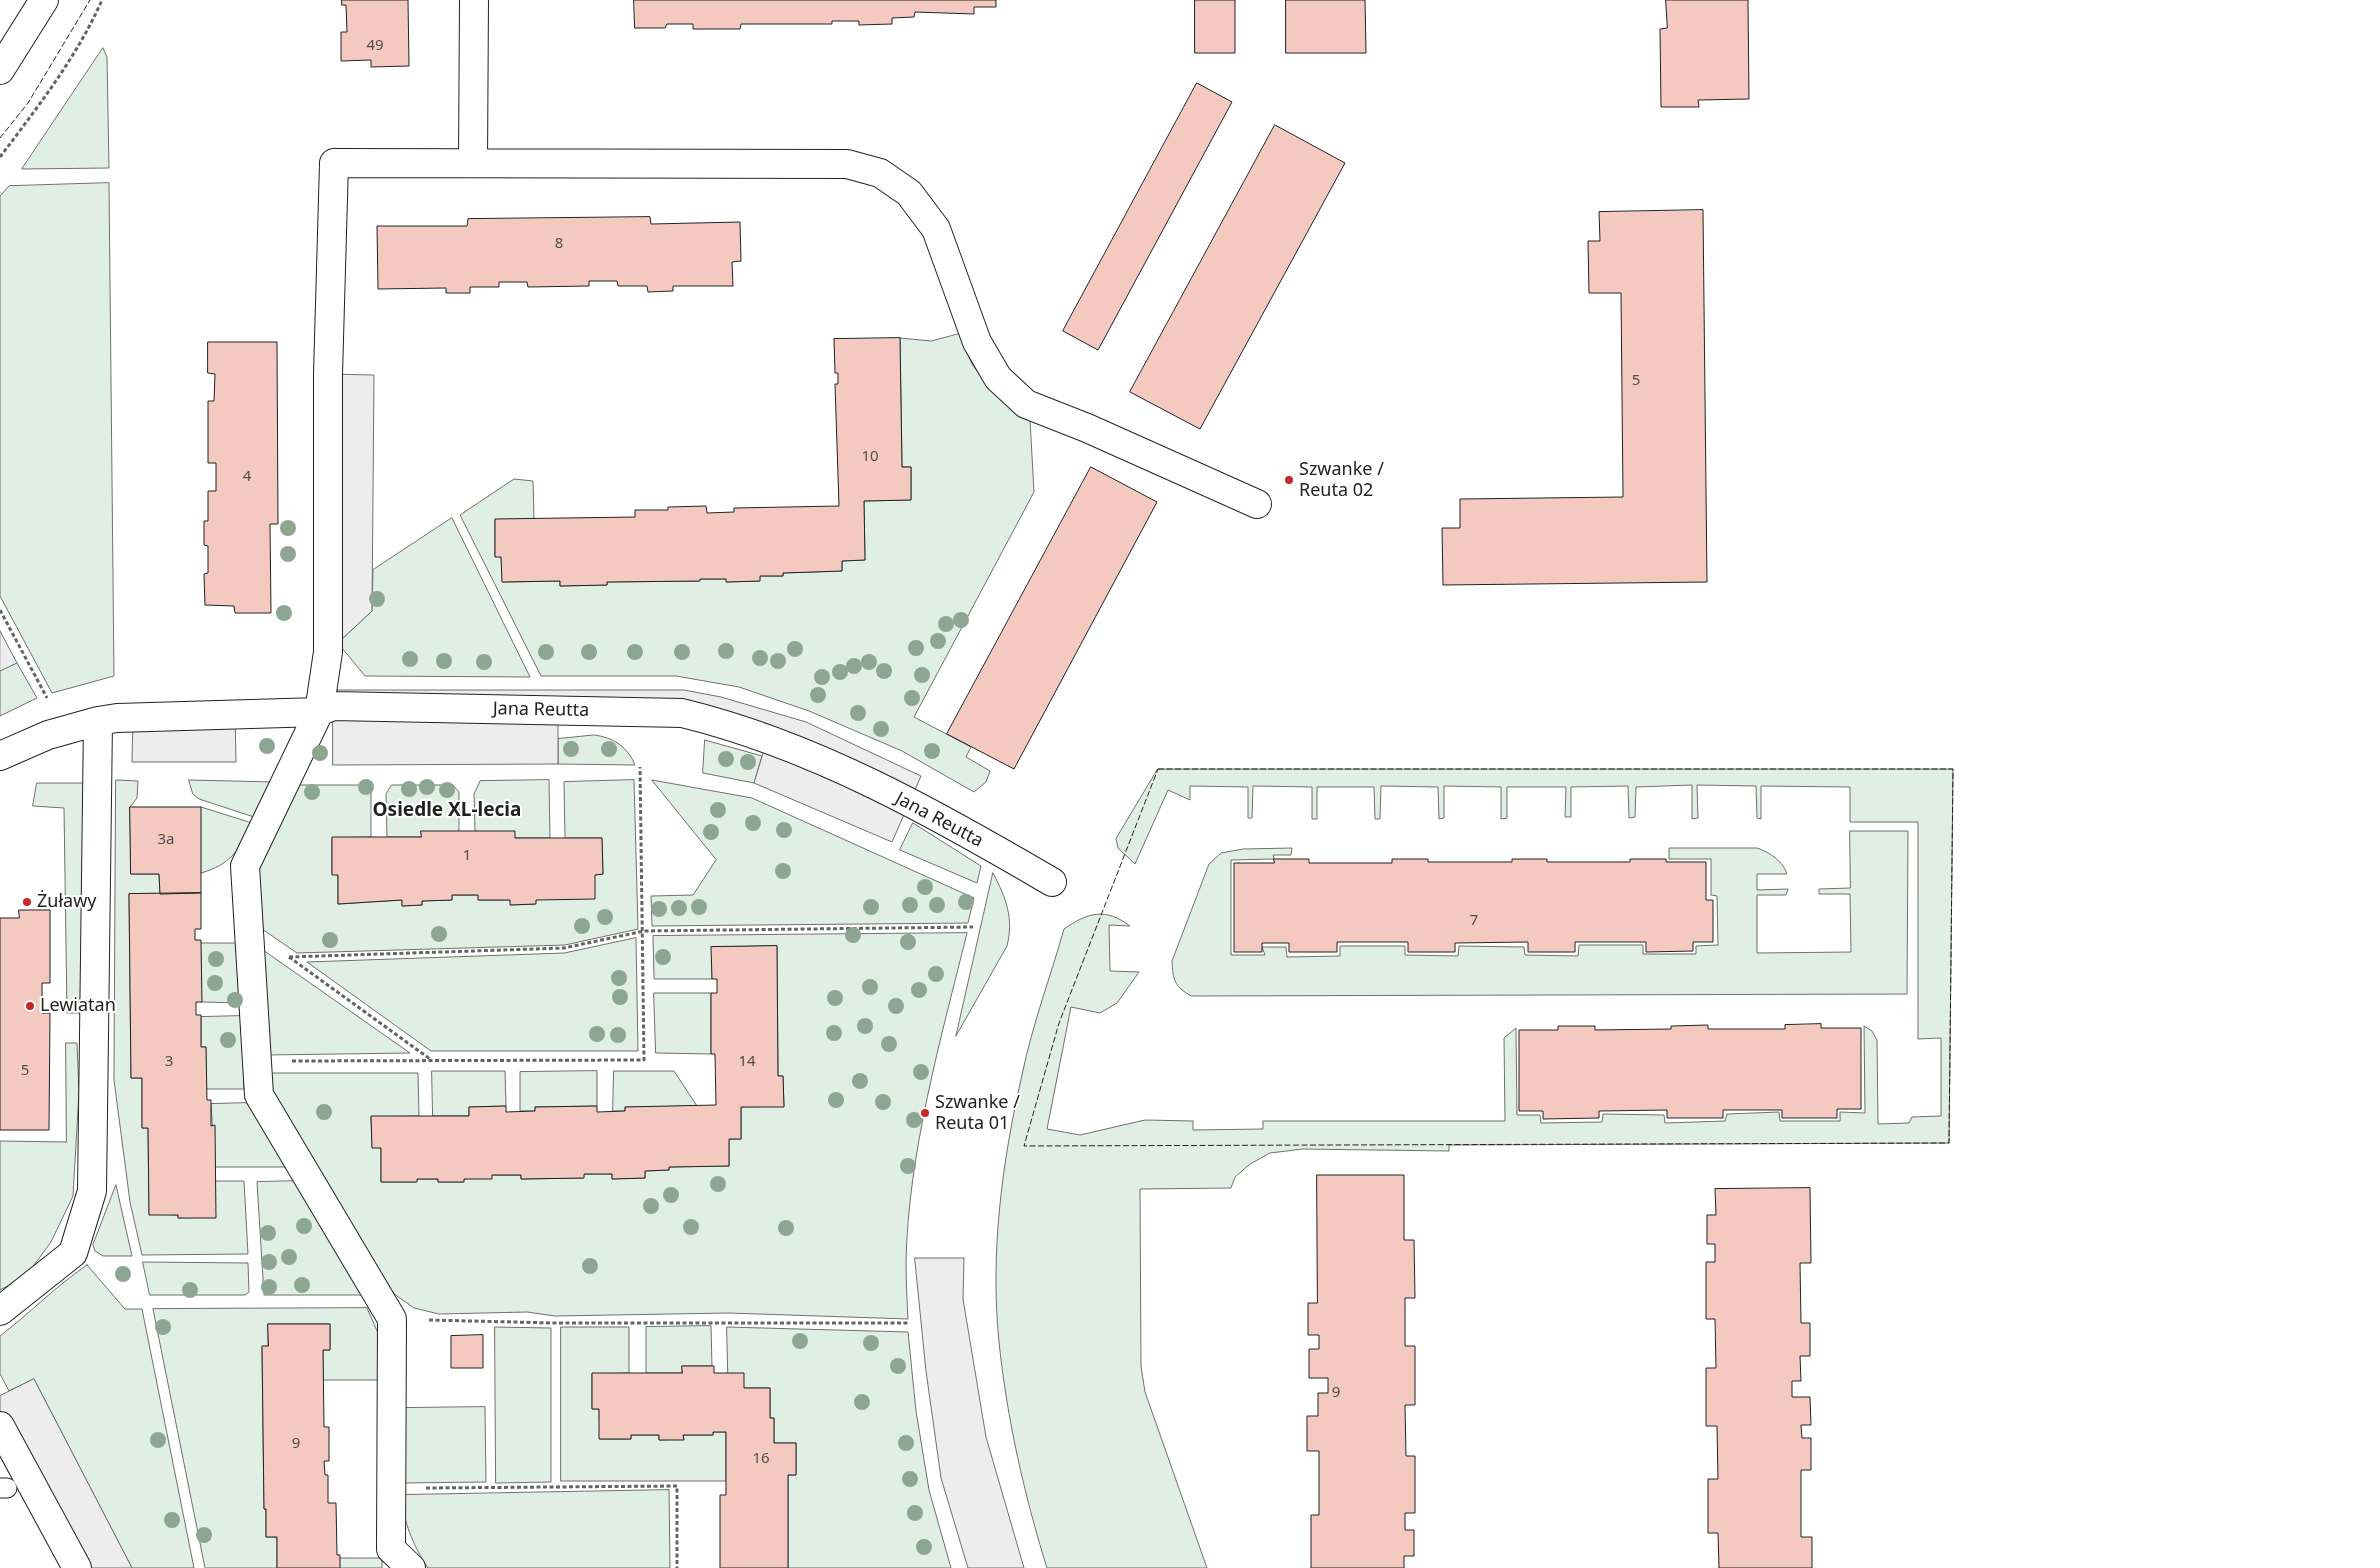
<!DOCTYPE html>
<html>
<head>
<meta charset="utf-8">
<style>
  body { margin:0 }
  canvas { display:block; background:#fff }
</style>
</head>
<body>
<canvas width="2380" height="1568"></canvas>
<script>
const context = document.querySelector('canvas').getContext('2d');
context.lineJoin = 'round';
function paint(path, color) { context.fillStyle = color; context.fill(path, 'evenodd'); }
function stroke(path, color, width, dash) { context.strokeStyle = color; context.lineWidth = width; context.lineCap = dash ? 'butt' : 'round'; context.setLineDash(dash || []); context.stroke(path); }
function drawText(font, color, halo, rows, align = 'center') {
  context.font = font + ' "Noto Sans",sans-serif'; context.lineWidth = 4; context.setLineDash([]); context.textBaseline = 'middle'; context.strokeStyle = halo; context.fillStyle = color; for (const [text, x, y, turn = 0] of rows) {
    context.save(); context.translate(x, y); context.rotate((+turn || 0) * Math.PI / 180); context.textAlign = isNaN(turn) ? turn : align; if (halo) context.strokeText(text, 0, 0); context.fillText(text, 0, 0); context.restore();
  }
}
const green = new Path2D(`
  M103,48L107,57L109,168L22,169Z
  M109,183L114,676L52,693L0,596V196L9,186Z
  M959,334L972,364L991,390L1030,420L1034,492L914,717L971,747L966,757L990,771L986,782L974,792L902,751L809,711L739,687L676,676H541L460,515L514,479L533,481L534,519L495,520V556L501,557L503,582L560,581V586L607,585V582L699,581L700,579H726L727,582L759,581L760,576H783V573L842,571V561L865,560L864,501L911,500V467H902L900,338L931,341Z
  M452,518L530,677L365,676L342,648V639L372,611L373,570Z
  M17,663L37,698L0,716V671Z
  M594,735C613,737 628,747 635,765L558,764V739Z
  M705,740L762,756L754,783L703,773Z
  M1158,769H1953L1949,1143L1449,1145V1151L1303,1149L1270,1153L1250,1164L1235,1177L1231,1188L1140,1189L1141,1366L1145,1392L1207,1568H1047C1024,1494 1007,1419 999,1342C990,1253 1002,1162 1022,1075C1032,1026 1050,978 1064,929C1087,913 1105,907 1130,926L1109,925L1110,971L1139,972L1117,1003L1100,1013L1071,1007L1047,1129L1080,1135L1145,1120L1193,1121V1130L1263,1129V1121H1505L1504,1038L1516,1028L1517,1115H1540L1541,1123L1602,1122L1603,1114L1664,1115L1665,1123L1725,1121L1727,1114L1779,1112L1780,1121H1840V1112L1865,1113L1864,1026L1872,1031L1877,1040L1878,1124L1909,1123L1912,1117L1941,1116V1038L1918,1039V822H1850V787L1761,786V819L1757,818L1756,786L1697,785L1698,818L1692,819V785L1636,787L1635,817L1629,818L1628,786L1571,787V817H1565L1566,787H1507V818L1501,819V787L1444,786V818L1439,819L1438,787L1381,786L1380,819H1375L1374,787H1317V819H1312V787L1253,786L1252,818H1248V787L1190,786V800L1168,790L1135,864L1118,848L1116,839Z
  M116,780L138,781L137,798L130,807L131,874H159L160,894H129L131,1078H142V1128H148L149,1214L178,1215V1218L215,1217V1181H244L248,1254L142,1255L130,1202L114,1080Z
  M189,780L274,782L254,817L199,799L193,794Z
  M549,780L550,838H515L475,831L474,794L480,781Z
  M634,780L638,929L565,945L297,953L262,929L258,866L298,785H364L371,792V837L332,838V874L338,875V904L402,900V906L422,905V901L452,900V895H478L479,900H510L511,905L535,904L536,900L595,875L603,874L602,838H565L564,782Z
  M652,780L752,798L974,898L968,923L652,926L651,896L693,895L716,860Z
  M37,783H86L80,1013H67L64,808L33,806Z
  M392,785H453L459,792V831L421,837H387L386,794Z
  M201,807L252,823C240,850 230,865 201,873Z
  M913,823L981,866L977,883L900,850Z
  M1850,831H1908L1907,994L1191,996C1174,986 1173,980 1172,961L1209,864L1221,853L1243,849L1292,848L1291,855H1273L1274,859L1231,860V955H1265L1262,947H1286L1287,957L1340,956V946H1405V955L1458,956L1459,946L1524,947L1525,955L1578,956L1579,945H1643V954H1696V946L1718,945L1717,896L1711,895V859H1669V848H1757C1769,852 1783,861 1787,874H1757V890L1788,889L1786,895H1757V953L1851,952L1850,894H1819V889L1850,888Z
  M993,873C1006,898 1014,918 1007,946L956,1036Z
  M967,933C941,1038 908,1154 906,1262C906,1281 907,1300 908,1319L728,1313L555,1316L527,1312L439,1314L414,1308L397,1296L380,1281L268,1091V1073H418L419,1116L371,1117L372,1147L381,1148V1182H416L417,1179H438V1182H463L464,1179L492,1175H521V1179L583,1178L584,1174H612V1179L645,1178V1171L669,1170V1167L729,1166V1139H741V1107L784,1106L783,1076H778L777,946L712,947V979H654L653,936Z
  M636,938L638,1051H431L307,962L564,953Z
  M201,943H238L241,1003L202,1002Z
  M263,950L410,1053L267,1055Z
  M654,993H711V1054L656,1053Z
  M242,1016L244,1089H206V1047H201V1017Z
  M66,1043H77L79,1092L73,1196L51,1242L26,1276L0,1290V1141L66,1142Z
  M432,1071H505L506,1106L469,1107V1116H433Z
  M597,1071V1106L535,1107V1111H520V1072Z
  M614,1071H674L697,1106L625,1107V1111H613Z
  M247,1103L288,1167H215L211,1104Z
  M297,1181L362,1295H264L257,1182Z
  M116,1185L132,1256H103L95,1251L93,1245Z
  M143,1262L248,1263L249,1292L245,1295H150Z
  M87,1265L125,1309H142L194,1568H132L34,1379L9,1391L0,1374V1336C30,1313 56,1286 87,1265Z
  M367,1308L378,1333L379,1380H323V1350H330V1324H268V1346L262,1347L264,1509H266V1537H277V1568H205L153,1309Z
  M711,1326L712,1366H682V1373H646V1327Z
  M495,1327L551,1328V1482L496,1483Z
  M561,1327H629V1373L592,1374V1409H599L600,1439H631V1435H659V1440L684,1439L683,1435H713V1432H726V1481H561Z
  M727,1327L908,1332L916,1411L929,1490L951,1568H788V1475H796V1443H774V1418H770V1388H744L728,1373Z
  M485,1407L486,1482L402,1483V1408Z
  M669,1490L670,1568H428C414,1547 402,1520 402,1495Z
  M340,1558H382V1568H340Z`);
paint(green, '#e0efe3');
stroke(green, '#6f6f6f', 1);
const parking = new Path2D(`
  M328,374L374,375L372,611L342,639Z
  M0,631L17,663L0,671Z
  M333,690H684L721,697L806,722L921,776L892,842L754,783L767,740L726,724L558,711V764L333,765Z
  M235,714L236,762H132L133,717Z
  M915,1258H964L963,1299L986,1437L1024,1568H968L941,1478L926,1371Z
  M34,1379L132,1568H77L0,1426V1396Z`);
paint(parking, '#ededed');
stroke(parking, '#6f6f6f', 1);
const building = new Path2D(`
  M342,0H408L409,66L371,67V60L341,61V32H347L346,5H342Z
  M634,0H996V7H974V14L915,12L914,17L892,18V24L859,25V21H832V24H741L740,29H693V24H667L665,28H635Z
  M1195,0H1235V53H1195Z
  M1286,0H1365L1366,53H1286Z
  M1666,0H1748L1749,99L1698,100L1699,107H1661L1660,29L1667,28Z
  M1197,83L1232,102L1098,350L1063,331Z
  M1275,125L1345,163L1200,429L1130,392Z
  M1703,210L1707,582L1443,585L1442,528H1460V499L1623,497L1621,293H1589L1588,241H1600L1599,212Z
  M650,217L651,224L740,222L741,261L732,262L733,286H673V291L648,292L647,286H618L617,281H589V286L528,287L527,282H499V287H470V293H446V288L378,289L377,226H467L468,219Z
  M900,338L902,467H911V500L864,501L865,560L842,561V571L783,573V576H760V581L726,582V579H700V581L607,582V585L560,586V581L502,582L501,557H495V519L635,517V510H668V507L706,506L707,513L734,512V508L839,506L835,384H838V373H835L834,339Z
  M208,342H277L278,524H270L271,613H235L234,606L205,605L204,574L208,573V546L204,545V521H208V491H216V463H208V401H214L215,374L208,373Z
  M1091,467L1157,502L1014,769L947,734Z
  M130,807H201V893L160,894L159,874H131Z
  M421,831H515V838H602L603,874L595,875V899L536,900V904L510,905V900H478V895H452V900L422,901V905L402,906V900L338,904V875H332V837H421Z
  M1274,859H1309V863H1392V859H1428V862H1512V859H1547V862H1630V859H1666V862H1706V900H1713V942H1693V951L1646,952V942H1575V952H1528V942L1455,943V952H1408V942H1337V952H1289V943H1262V952H1234V863H1274Z
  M201,893V929H195V940H201V943L202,1002H196V1015H201V1047H206L207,1100H211V1126L215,1125L216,1218H178V1215H149L148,1128H142V1078H131L129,894Z
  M19,910H50V983H42V1013H50L49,1130H0V918H19Z
  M777,946L778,1076H783L784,1107H741V1139H729V1166L669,1167V1170L645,1171V1178L612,1179V1174H584V1178L521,1179V1175H492V1179H464V1182H438V1179H417V1182H381V1148H372L371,1116H469V1107L506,1106V1112L535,1111V1107L597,1106V1112L625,1111V1107L716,1105L715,1054H711V993H717V979H712L711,947Z
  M1821,1024V1028H1861V1109H1837V1118H1782V1110H1723V1118H1667V1110L1599,1111V1118L1543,1119V1111H1519V1030H1558V1026H1595V1030L1671,1029V1026L1708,1025V1029H1785V1025Z
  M1317,1175H1404V1240H1414L1415,1298H1405V1346H1415V1405H1405L1406,1456H1415V1513H1405V1530H1414V1556H1404V1568H1311V1515H1319V1451H1307V1416H1318V1393H1328V1378H1309V1349H1319V1335H1308V1303H1317Z
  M1810,1188L1811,1263H1800L1801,1323H1810V1356H1800L1801,1381H1792V1397H1810L1811,1425H1801L1802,1438H1811V1470H1801V1537H1812V1568H1719L1718,1533H1708V1479H1718L1717,1426H1706V1368H1716L1715,1319H1706V1262H1715V1244H1707V1215H1716L1715,1189Z
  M268,1324H330V1350H323L324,1427H329V1461H324L325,1475H328V1503H336L337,1555H340V1568H277V1537H266V1509H264L262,1346H268Z
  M483,1335V1368H451V1336Z
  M682,1366H714V1373H744V1388H770V1418H774V1443H796V1475H788V1568H720V1495H726V1432H713V1435H683L684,1440H659V1435H631V1439H599V1409H592V1373H682Z`);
paint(building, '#f3c9c0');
stroke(building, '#222', 1);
const lane = new Path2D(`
  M0,1488H7`);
const street = new Path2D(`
  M473,162L474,0
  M0,756L48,735L98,721L117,718L319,712L333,706L682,713C814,745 936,814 1052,882
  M0,1311L73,1253L92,1191L98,721
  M0,1426L77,1568
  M411,1568L391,1549L392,1319L259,1095L245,866L319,712L328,652V374L334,163L847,164L880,173L909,193L936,229L977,342L998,378L1026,404L1087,428L1257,504`);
const primary = new Path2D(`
  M0,70L44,0`);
stroke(lane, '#222', 21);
stroke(street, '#222', 30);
stroke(primary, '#222', 30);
stroke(new Path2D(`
  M0,157C37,108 77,57 102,0
  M0,610L47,698
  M289,957L564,948L644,931L973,927
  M289,957L430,1059
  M292,1061L644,1060L640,767
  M429,1320L554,1323H910
  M426,1488L677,1486V1568`), '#646464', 3, [4, 2.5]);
stroke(lane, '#fff', 19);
stroke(street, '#fff', 28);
stroke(primary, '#fff', 28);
stroke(new Path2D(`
  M0,138L28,103L90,0
  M1158,769H1953L1949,1143L1024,1146L1059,1023Z`), '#222', 1, [6, 2.5]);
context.fillStyle = '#8da692';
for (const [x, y] of [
  [288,528],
  [288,554],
  [377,599],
  [284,613],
  [961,620],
  [946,624],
  [938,641],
  [916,648],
  [795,649],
  [726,651],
  [546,652],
  [589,652],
  [635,652],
  [682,652],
  [760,658],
  [410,659],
  [444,661],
  [778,661],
  [484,662],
  [869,662],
  [854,666],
  [884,671],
  [840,672],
  [922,675],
  [822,677],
  [818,695],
  [912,698],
  [858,713],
  [881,729],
  [267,746],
  [571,749],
  [609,749],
  [932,751],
  [320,753],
  [726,759],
  [748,762],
  [366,787],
  [427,787],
  [409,789],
  [447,790],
  [312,792],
  [718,810],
  [753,823],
  [784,830],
  [711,832],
  [783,871],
  [925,887],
  [966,902],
  [910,905],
  [937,905],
  [699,907],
  [871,907],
  [679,908],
  [659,909],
  [605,917],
  [582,926],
  [439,934],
  [853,935],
  [330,940],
  [908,942],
  [663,957],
  [216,959],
  [936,974],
  [619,978],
  [215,983],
  [870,987],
  [919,990],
  [620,997],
  [835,998],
  [235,1000],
  [896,1006],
  [865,1026],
  [834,1033],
  [597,1034],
  [618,1035],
  [228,1040],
  [889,1044],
  [921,1072],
  [860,1081],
  [836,1100],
  [883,1102],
  [324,1112],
  [914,1120],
  [908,1166],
  [718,1184],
  [671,1195],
  [651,1206],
  [304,1226],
  [691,1227],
  [786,1228],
  [268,1233],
  [289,1257],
  [269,1262],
  [590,1266],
  [123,1274],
  [302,1285],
  [269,1287],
  [190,1290],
  [163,1327],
  [800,1341],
  [871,1343],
  [898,1366],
  [862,1402],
  [158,1440],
  [906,1443],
  [910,1479],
  [915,1513],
  [172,1520],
  [204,1535],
  [924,1547]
]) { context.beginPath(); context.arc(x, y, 8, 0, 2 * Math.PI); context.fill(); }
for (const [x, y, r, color] of [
  [1289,480,5,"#c62828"],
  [27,902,5,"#c62828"],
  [30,1006,5,"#c62828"],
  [925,1113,5,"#c62828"]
]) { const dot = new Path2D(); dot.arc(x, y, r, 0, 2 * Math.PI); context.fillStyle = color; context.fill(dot); stroke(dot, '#fff', 2); }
drawText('15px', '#564c4a', null, [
  ["49",375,46],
  ["8",559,244],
  ["5",1636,381],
  ["10",870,457],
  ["4",247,477],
  ["3a",166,840],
  ["1",467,856],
  ["7",1474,921],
  ["3",169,1062],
  ["14",747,1062],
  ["5",25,1071],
  ["9",1336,1393],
  ["9",296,1444],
  ["16",761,1459]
]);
drawText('18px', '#222', '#fff', [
  ["Szwanke /",1299,470],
  ["Reuta 02",1299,491],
  ["Żuławy",37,902],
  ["Lewiatan",40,1006],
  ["Szwanke /",935,1103],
  ["Reuta 01",935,1124]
], 'left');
drawText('18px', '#222', '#fff', [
  ["Jana Reutta",541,710,1],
  ["Jana Reutta",939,820,28]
]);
drawText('bold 19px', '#222', '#fff', [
  ["Osiedle XL-lecia",447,811]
]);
</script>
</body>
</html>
